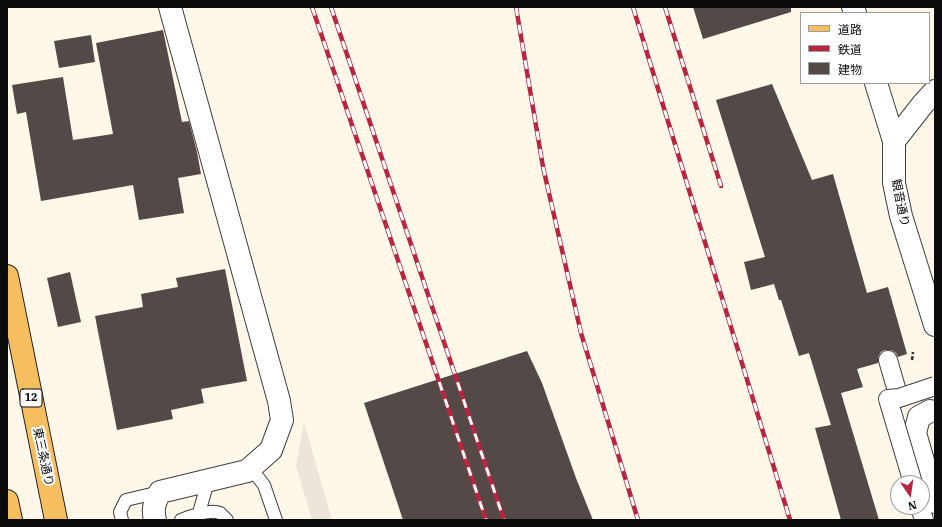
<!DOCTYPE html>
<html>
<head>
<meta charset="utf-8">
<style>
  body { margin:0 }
  #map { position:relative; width:942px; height:527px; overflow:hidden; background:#fff7e8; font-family:"IBM Plex Serif","Noto Sans JP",serif }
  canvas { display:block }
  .frame { position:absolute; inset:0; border:8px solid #0b0b0b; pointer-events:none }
  .legend { position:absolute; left:800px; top:12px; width:130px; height:72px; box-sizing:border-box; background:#fff; border:1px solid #9d9d9d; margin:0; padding:5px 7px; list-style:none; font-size:12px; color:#0b0b0b }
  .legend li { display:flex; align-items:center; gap:8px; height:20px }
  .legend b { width:20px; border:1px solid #9d9d9d }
  .north { position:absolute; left:890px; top:475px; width:40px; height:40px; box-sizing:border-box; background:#fff; border:1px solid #9d9d9d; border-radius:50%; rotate:167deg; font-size:11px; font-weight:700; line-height:16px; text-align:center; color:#0b0b0b }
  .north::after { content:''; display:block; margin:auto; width:14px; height:18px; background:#b82540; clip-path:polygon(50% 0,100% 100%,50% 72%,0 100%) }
</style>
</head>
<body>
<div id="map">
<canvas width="942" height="527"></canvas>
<div class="frame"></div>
<ul class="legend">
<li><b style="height:5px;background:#f7be60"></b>道路</li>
<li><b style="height:5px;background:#b82540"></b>鉄道</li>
<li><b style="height:11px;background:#534a47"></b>建物</li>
</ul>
<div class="north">N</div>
</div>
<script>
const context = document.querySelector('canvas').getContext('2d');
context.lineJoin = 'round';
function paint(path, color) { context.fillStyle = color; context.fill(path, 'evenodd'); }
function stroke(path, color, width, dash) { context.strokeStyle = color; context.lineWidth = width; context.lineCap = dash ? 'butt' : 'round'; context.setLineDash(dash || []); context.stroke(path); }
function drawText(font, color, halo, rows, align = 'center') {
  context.font = font + ' "IBM Plex Serif","Noto Sans JP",serif'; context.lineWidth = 4; context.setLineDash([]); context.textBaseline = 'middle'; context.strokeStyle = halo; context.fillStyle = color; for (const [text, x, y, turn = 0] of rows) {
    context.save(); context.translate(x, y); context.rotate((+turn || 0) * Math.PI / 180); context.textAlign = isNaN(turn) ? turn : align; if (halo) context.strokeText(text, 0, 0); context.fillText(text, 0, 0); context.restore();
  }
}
paint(new Path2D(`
  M304,422L332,520H312L296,466Z`), '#ede5da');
paint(new Path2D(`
  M693,7H791V12L703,39Z
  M163,30L182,122L189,121L197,152L201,174L178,178L184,213L139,220L133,185L41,201L26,112L17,114L12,85L63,77L73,140L113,134L96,43Z
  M91,35L95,62L59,68L54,41Z
  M772,84L812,180L833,174L867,293L888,287L907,354L898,357L896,353L891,350H885L881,352L878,357V363L857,369L863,387L841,393L879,520H841L815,428L831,425L809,353L799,356L781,300H779L774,284L751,290L744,262L765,257L716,100Z
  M225,269L247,381L201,389L204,403L171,410L173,419L117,430L95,316L143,307L141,294L178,287L176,278Z
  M70,272L81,322L58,327L47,278Z
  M527,351L542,383L576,478L593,520H403L364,403Z`), '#534a47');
const service = new Path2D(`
  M247,471L257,476L264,485L276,520
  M122,520L120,512L126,500L160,492
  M181,520C190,516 211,509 220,513C222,515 225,518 227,520
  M197,520L208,481`);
const pedestrian = new Path2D(`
  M888,360L899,398
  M920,507L924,520`);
const minor = new Path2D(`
  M170,7L279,401L282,420L271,450L247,471
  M853,7L855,13
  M876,83L894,141
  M930,411L919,417L915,433L935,502`);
const tertiary = new Path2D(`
  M935,91L923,104L894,141V183L901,216L935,325
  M155,520C152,508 155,502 160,492L247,471`);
const primary = new Path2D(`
  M7,276L56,520
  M7,501L11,520`);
stroke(service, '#3e3e3e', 14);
stroke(pedestrian, '#3e3e3e', 20);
stroke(minor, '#3e3e3e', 24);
stroke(tertiary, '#3e3e3e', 24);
stroke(primary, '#1c1c1c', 24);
stroke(new Path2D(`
  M912,360L913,352`), '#2d2d2d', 2.5, [4, 2]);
stroke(service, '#fff', 12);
stroke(pedestrian, '#fff', 18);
stroke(minor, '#fff', 22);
stroke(tertiary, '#fff', 22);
stroke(primary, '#f7be60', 22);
const rail = new Path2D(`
  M312,7L486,520
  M331,7L504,520
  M516,7L543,167L581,333L638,520
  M633,7L790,520
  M665,7L721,186`);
stroke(rail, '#b82540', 4.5);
stroke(rail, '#fff', 3, [9]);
const pedestrianBridge = new Path2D(`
  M913,483L888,399L899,398L935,386`);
stroke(pedestrianBridge, '#3e3e3e', 20, []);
stroke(pedestrianBridge, '#fff', 18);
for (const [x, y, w] of [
  [31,398,22]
]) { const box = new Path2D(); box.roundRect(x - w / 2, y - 9, w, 18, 3); context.fillStyle = '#fff'; context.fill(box); stroke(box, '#0b0b0b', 1); }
drawText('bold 11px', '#0b0b0b', null, [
  ["12",31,398]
]);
drawText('12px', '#0b0b0b', '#fff', [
  ["観音通り",900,203,79],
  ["東三条通り",43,457,78]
]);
</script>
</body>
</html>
